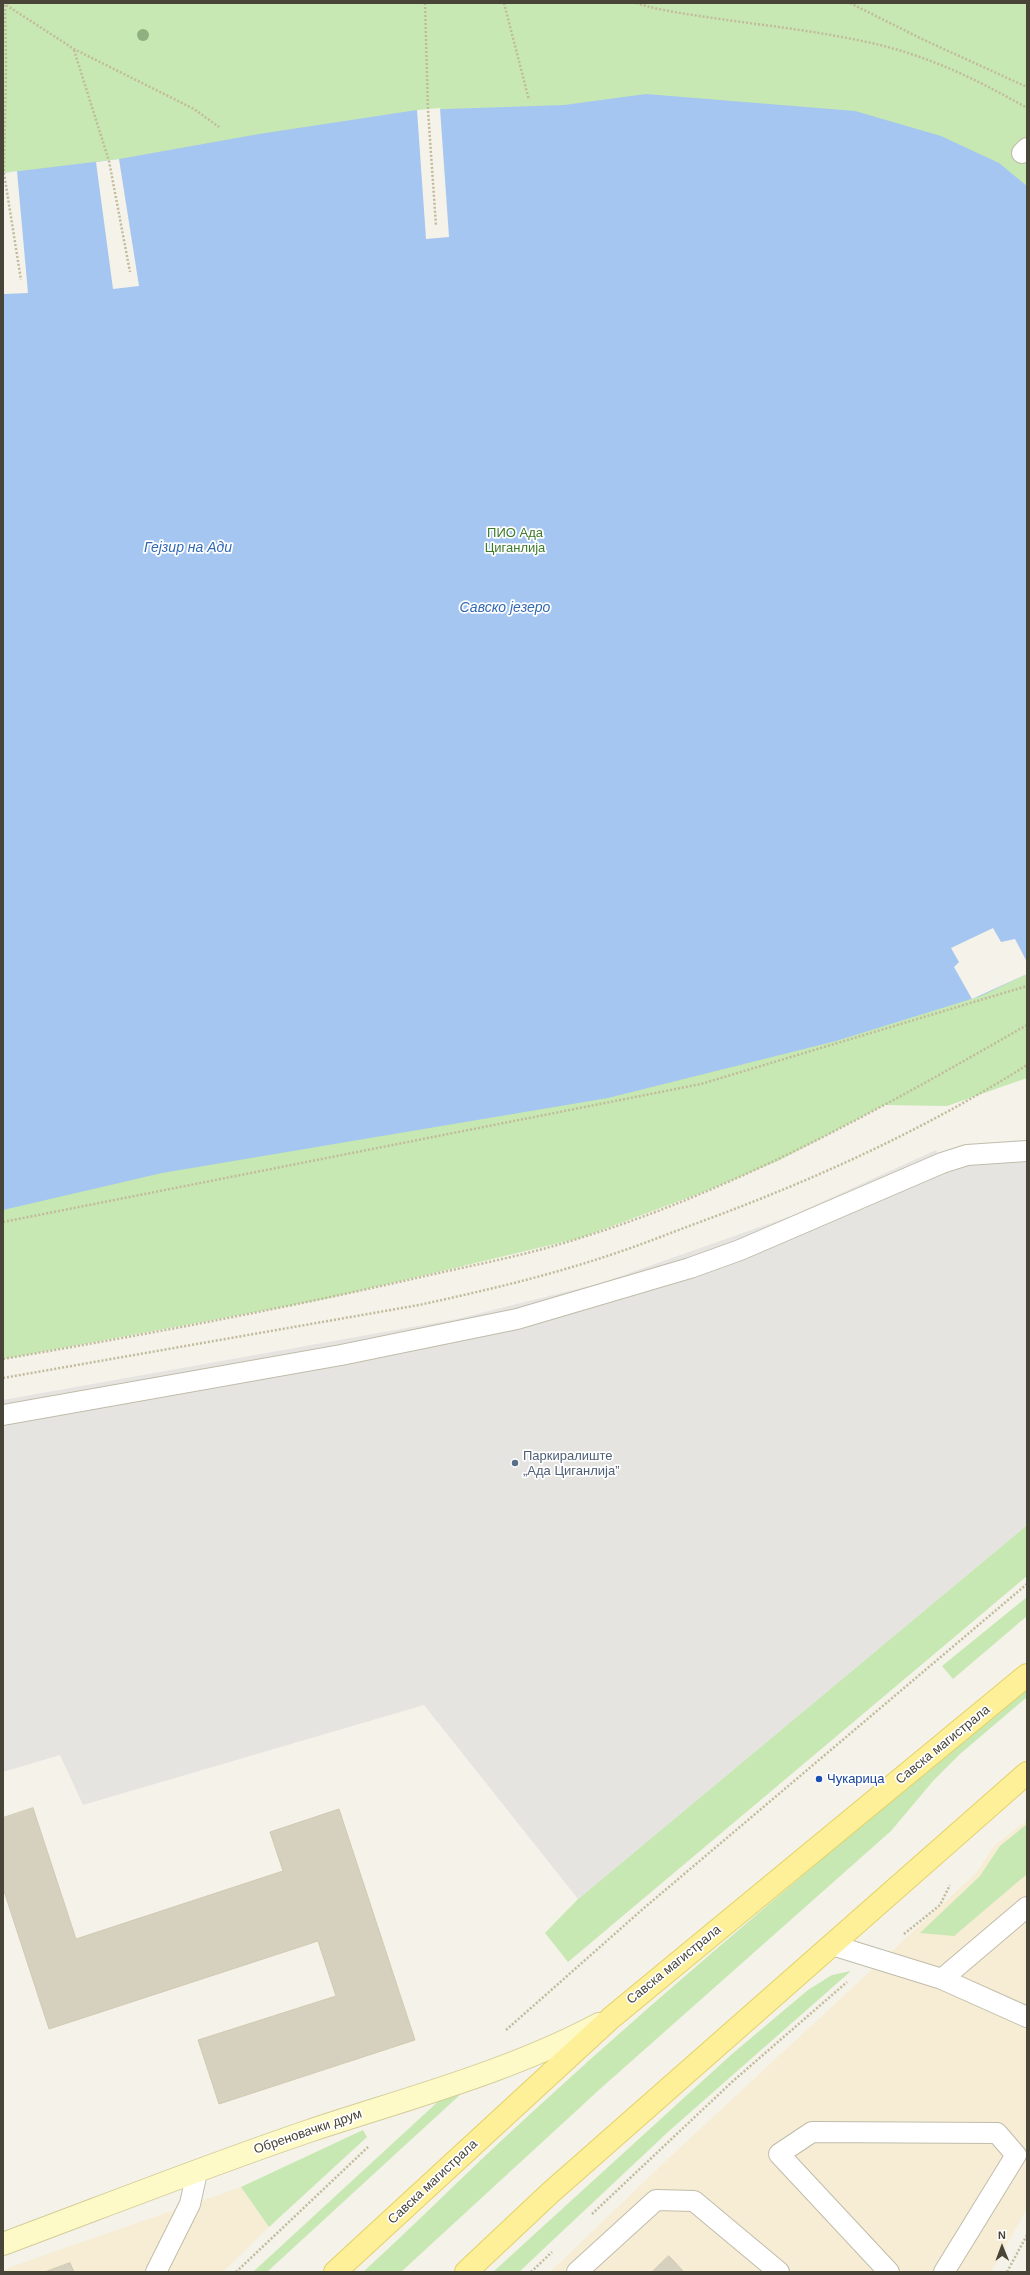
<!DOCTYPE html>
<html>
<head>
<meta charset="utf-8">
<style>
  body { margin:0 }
  #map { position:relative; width:1030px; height:2275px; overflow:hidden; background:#f4f2e9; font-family:Helvetica,sans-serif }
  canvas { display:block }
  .frame { position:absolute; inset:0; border:4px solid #484437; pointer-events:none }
  .north { position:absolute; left:982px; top:2227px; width:40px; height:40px; -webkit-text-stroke:3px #fff; paint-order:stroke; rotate:359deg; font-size:11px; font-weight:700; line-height:16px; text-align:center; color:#484437 }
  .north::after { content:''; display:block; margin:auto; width:14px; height:18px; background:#484437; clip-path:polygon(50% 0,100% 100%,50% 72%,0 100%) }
</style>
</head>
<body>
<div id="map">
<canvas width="1030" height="2275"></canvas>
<div class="frame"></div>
<div class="north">N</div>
</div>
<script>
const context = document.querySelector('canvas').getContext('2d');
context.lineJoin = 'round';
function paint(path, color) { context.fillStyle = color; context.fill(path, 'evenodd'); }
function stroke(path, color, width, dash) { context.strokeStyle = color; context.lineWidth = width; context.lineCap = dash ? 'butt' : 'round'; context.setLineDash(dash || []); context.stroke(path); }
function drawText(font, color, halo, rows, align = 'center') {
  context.font = font + ' Helvetica,sans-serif'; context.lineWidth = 3.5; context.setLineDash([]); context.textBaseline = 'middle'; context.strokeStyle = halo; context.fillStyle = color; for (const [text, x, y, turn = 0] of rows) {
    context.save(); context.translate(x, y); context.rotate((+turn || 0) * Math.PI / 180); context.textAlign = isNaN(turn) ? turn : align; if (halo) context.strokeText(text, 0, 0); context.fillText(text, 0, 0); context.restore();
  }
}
paint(new Path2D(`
  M1027,1820V2209L991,2272H550L672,2155L976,1873L995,1845Z
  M241,2187L269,2227L223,2272H3V2270L50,2253Z`), '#f6edd4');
paint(new Path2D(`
  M3,3H1027V1078L947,1106L884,1105L780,1160L706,1191L580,1238L325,1299L3,1359Z
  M1027,1525V1576L568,1962L545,1933L578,1899Z
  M1027,1597V1616L953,1679L942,1666Z
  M1027,1687V1697L960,1754L933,1781L891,1831L600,2089L401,2272H363C419,2221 472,2167 528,2116C689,1968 859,1828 1027,1687Z
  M1027,1824V1874L954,1936L920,1933L980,1876L1000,1846Z
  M851,1971L669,2131L519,2272H493L732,2054L808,1990L832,1975Z
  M463,2092L267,2272H253L443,2097Z
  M363,2130L367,2137L269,2227L241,2187Z`), '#c7e8b2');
paint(new Path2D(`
  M936,1150L948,1173L970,1165L1027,1162V1525L578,1899L424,1705L83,1805L60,1755L3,1772V1400L457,1319L601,1283L791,1216Z`), '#e6e4e0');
paint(new Path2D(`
  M646,94L855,111L941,136L999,163L1027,186V974L981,996L836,1041L608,1098L162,1173L3,1210V173L119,159L259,134L417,110L564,105Z`), '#a5c6f0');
paint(new Path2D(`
  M440,108L449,237L426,239L417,110Z
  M119,159L139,286L113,289L96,162Z
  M17,171L28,293L4,294L3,173Z
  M993,928L1001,942L1015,939L1027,962V974L972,999L954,967L959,962L951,948Z`), '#f4f2e9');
const building = new Path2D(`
  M33,1808L76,1939L283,1871L270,1832L339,1809L415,2040L219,2104L198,2040L336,1996L318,1941L49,2029L3,1888V1818Z
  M669,2256L684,2272H652Z
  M70,2263L74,2272H45Z`);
paint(building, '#d6d0be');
stroke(building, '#d1c9b1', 1);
const lane = new Path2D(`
  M1022,153L1027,148
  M3,1415L341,1355L517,1319L690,1268L740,1250L942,1163L967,1155L1027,1151
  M832,1945L942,1979L1027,2017
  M942,1979L1027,1907
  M156,2272L190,2204L197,2172
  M577,2272L656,2200L694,2201L779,2272
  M889,2272L779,2154L812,2132L997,2133L1016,2155L944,2272`);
const secondary = new Path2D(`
  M3,2244C105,2206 206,2166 309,2131C405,2099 509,2072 599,2024`);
const primary = new Path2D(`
  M335,2272L611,2018L1027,1675
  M466,2272L550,2193L1027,1773`);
stroke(lane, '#c0bcab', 22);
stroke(secondary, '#d4cd99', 24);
stroke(primary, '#e4d167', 24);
stroke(new Path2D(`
  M3,3L74,49L194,109L219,127
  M425,3L428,110L436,226
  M504,3L529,100
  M636,3C661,11 687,14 713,18C761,25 809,30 857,40C920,52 971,76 1027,108
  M850,3L922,39L1027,87
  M5,5L6,65L4,173L21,280
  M74,50L109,161L130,272
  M3,1222L701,1084L1027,986
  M3,1359C143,1335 282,1309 421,1277C473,1265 528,1255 580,1238C738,1189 884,1107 1027,1025
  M3,1378L419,1305C483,1291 548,1276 610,1255C641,1245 670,1233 700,1222C814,1180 924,1130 1027,1065
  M904,1934L940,1905L950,1885
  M506,2030L644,1908L1027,1584
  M592,2214L733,2081L847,1982
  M236,2272L368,2147
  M531,2272L552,2252
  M1007,2272L1027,2235`), '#c2ba9c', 2.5, [2, 2]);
stroke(lane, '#fff', 20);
stroke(secondary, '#fefac8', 22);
stroke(primary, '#fef098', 22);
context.fillStyle = '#8fb080';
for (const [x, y] of [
  [143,35]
]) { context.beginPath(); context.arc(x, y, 6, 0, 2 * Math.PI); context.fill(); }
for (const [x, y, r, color] of [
  [515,1463,4,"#5c6f8a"],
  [819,1779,4,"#1a4fb4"]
]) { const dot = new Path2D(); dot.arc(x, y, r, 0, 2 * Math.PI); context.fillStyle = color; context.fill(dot); stroke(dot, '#fff', 1.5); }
drawText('13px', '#3c7a2a', '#fff', [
  ["ПИО Ада",515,533],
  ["Циганлија",515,548]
]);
drawText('13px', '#4e5e75', '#fff', [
  ["Паркиралиште",523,1456],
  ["„Ада Циганлија”",523,1471]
], 'left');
drawText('13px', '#484437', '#fff', [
  ["Савска магистрала",943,1745,-39],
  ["Савска магистрала",674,1965,-39],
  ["Обреновачки друм",308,2132,-19],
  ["Савска магистрала",433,2182,-43]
]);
drawText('13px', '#164399', '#fff', [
  ["Чукарица",827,1779]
], 'left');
drawText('italic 14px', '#3068b4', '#fff', [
  ["Гејзир на Ади",188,548],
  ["Савско језеро",505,608]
]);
</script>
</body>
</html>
